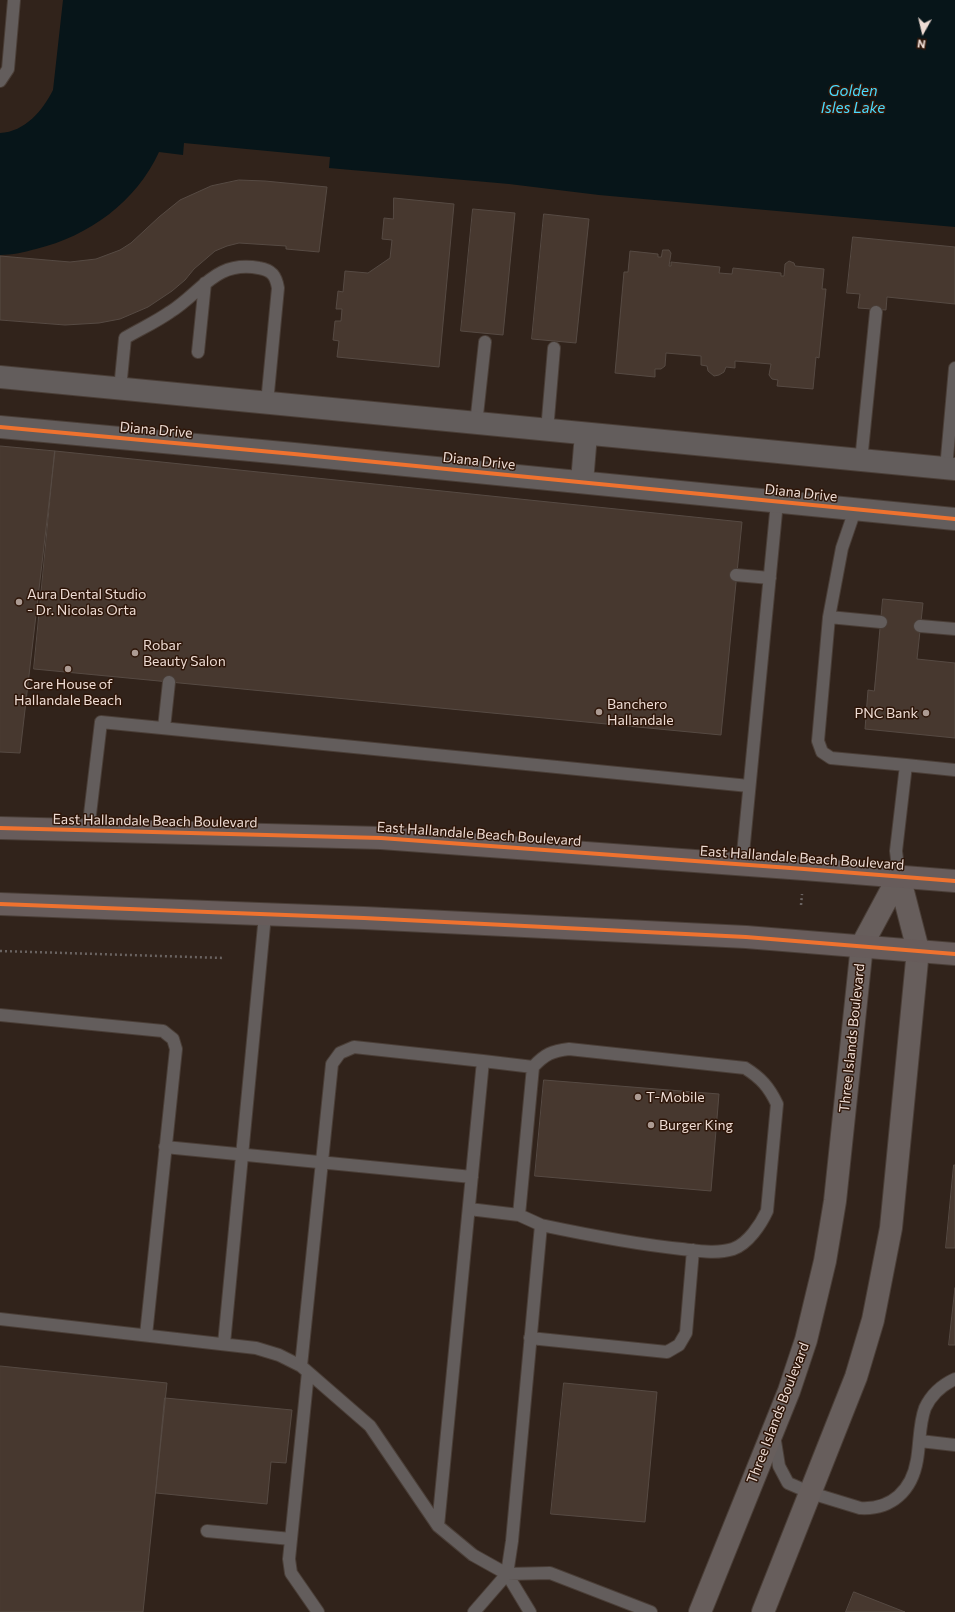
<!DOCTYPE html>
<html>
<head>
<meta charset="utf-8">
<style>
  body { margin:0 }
  #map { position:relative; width:955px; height:1612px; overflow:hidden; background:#31231b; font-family:Commissioner,sans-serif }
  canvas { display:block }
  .north { position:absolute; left:903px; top:12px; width:40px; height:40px; -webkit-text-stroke:3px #2e1609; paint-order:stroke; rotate:188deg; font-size:11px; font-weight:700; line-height:16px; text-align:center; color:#eedcd4 }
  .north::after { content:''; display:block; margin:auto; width:14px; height:18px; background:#eedcd4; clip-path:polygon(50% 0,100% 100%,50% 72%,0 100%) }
</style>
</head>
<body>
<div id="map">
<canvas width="955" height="1612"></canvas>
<div class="north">N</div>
</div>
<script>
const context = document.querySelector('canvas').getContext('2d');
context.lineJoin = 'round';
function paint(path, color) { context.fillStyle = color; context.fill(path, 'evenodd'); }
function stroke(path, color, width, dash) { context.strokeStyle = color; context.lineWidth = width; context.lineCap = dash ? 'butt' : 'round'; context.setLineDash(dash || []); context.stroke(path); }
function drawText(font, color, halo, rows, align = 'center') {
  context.font = font + ' Commissioner,sans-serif'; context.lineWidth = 3; context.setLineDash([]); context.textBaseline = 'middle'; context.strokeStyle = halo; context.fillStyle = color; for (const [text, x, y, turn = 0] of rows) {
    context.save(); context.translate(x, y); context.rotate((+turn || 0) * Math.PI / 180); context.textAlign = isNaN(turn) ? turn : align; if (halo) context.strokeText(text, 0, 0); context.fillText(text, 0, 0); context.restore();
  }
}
paint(new Path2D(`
  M63,0H955V227L599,195L509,184L329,168L330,157L184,143L183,155L159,152C136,202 89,236 36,249C25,252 12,255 0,255V133C25,132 43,110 53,90Z`), '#071519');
const building = new Path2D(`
  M239,180L265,181L327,187L319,252L286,249V246L239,243L227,246L215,251L194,269L185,280L172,291L148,307L120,319L99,323L65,325L0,320V256L70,262L96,259L120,250L131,243L159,217L180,200L211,186Z
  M394,198L454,204L439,367L337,357L339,341L333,340L335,321H341L342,309H336L338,291L343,292L345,271L368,273L390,258L392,240L382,239L384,218L393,219Z
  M473,209L515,213L503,335L461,331Z
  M544,214L589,219L576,343L532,339Z
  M853,237L955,247V304L887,297L886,310L858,308L860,294L847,293Z
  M663,250H669L671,253L669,266H671V262L720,267L719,273L732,274L733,268L781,273V276H784L785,264L789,261L794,263L795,266L824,269L822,289H826L819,358L816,357L813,389L777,386L778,380L772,379L769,375L771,364L735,361V368L726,367L724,372L719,375L714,376L708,371L707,366L701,365V356L666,353L665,366L661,369H655V377L615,373L624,272H628L630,251L658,254V257H661Z
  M0,446L55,451L20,753L0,752Z
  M55,451L742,522L721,735L34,669Z
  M883,599L923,603L917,659L955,663V738L865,729L868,690L874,691Z
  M544,1080L719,1094L711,1191L535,1176Z
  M954,1165H955V1248H946Z
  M955,1288V1345H949Z
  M0,1366L167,1383L143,1612H0Z
  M564,1383L657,1392L645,1522L551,1514Z
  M165,1398L292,1410L286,1463L271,1462L267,1504L156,1493Z
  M854,1592L905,1612H846Z`);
paint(building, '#47382f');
stroke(building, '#564a43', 1);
const lane = new Path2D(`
  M0,81L8,69L14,0
  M198,352L205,283
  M120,389L125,338C140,329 156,322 170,312C202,292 215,260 259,268C272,270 276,276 278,288L267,403
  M476,424L485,342
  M547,431L554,348
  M861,461L876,312
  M946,469L955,368
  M855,510L842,548L829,617L818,741L822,752L831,758L906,765
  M736,575L770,578
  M829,617L881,622
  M920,626L955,629
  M164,728L169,682
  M88,831L101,722L749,786
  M742,864L777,502
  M899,876L896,851L906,765L955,770
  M0,1015L163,1031L173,1039L176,1049L146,1335
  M483,1061L533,1067C545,1054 552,1051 569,1049L745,1068C761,1078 769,1087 777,1104L767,1211C761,1224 748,1244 733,1249C717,1254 699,1251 682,1249C634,1244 588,1235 541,1225
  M165,1147L472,1177
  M469,1209L519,1215L533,1067
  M0,1319L256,1348L279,1355L301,1366L370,1426L438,1526L473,1555L507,1574L530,1612
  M530,1338L667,1352L679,1345L686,1333L693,1250
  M224,1344L265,915
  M301,1366L332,1064L340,1053L354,1047L483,1061L438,1526
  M308,1372L289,1559L291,1573L318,1612
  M774,1435L779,1466L788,1483L811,1493L860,1508C892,1510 912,1490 917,1460C920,1443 919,1424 925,1408C931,1395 942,1385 955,1379
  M920,1441L955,1445
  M207,1531L291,1539
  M507,1574L550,1573L651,1612
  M474,1612L507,1574L512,1541L541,1225L519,1215`);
const street = new Path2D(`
  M0,377L955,469
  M0,427L294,454L955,519
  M582,482L586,434`);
const secondary = new Path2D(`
  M700,1612L789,1391L806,1340L825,1261L835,1201L862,945L899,876
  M763,1612L856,1377L873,1320L891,1228L918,950L899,876`);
const primary = new Path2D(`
  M0,828L381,838L804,869L955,881
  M0,904L364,918L746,937L955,954`);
stroke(lane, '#4a3e37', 14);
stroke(street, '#4a3e37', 24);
stroke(secondary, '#4a3e37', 24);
stroke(primary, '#4a3e37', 24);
stroke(new Path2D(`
  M801,905L802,894
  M0,951L224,958`), '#6a6361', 2.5, [2, 3]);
stroke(lane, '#635d5c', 12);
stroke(street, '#635d5c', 22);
stroke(secondary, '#675e5c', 22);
stroke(primary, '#675c5b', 22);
stroke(new Path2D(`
  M0,427L294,454L955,519
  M0,828L381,838L804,869L955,881
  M0,904L364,918L746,937L955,954`), '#ef722f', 4);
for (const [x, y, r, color] of [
  [19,602,4,"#ac9b93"],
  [135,653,4,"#ac9b93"],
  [68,669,4,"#ac9b93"],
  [599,712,4,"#ac9b93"],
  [926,713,4,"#ac9b93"],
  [638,1097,4,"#ac9b93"],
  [651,1125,4,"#ac9b93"]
]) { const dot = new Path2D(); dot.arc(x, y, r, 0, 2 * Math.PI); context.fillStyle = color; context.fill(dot); stroke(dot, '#2e1609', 1.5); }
drawText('14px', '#eedcd4', '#2e1609', [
  ["Diana Drive",156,430,5],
  ["Diana Drive",479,461,6],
  ["Diana Drive",801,493,6],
  ["East Hallandale Beach Boulevard",155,821,1],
  ["East Hallandale Beach Boulevard",479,834,4],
  ["East Hallandale Beach Boulevard",802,858,4],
  ["Three Islands Boulevard",852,1038,-84],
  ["Three Islands Boulevard",778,1413,-69]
]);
drawText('14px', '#eedcd4', '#2e1609', [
  ["Aura Dental Studio",27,594],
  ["- Dr. Nicolas Orta",27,610],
  ["Robar",143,645],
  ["Beauty Salon",143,661],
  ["Care House of",68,684,"center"],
  ["Hallandale Beach",68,700,"center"],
  ["Banchero",607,704],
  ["Hallandale",607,720],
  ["PNC Bank",918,713,"right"],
  ["T-Mobile",646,1097],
  ["Burger King",659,1125]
], 'left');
drawText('italic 15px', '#4bdafd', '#2e1609', [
  ["Golden",853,91],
  ["Isles Lake",853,108]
]);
</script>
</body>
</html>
